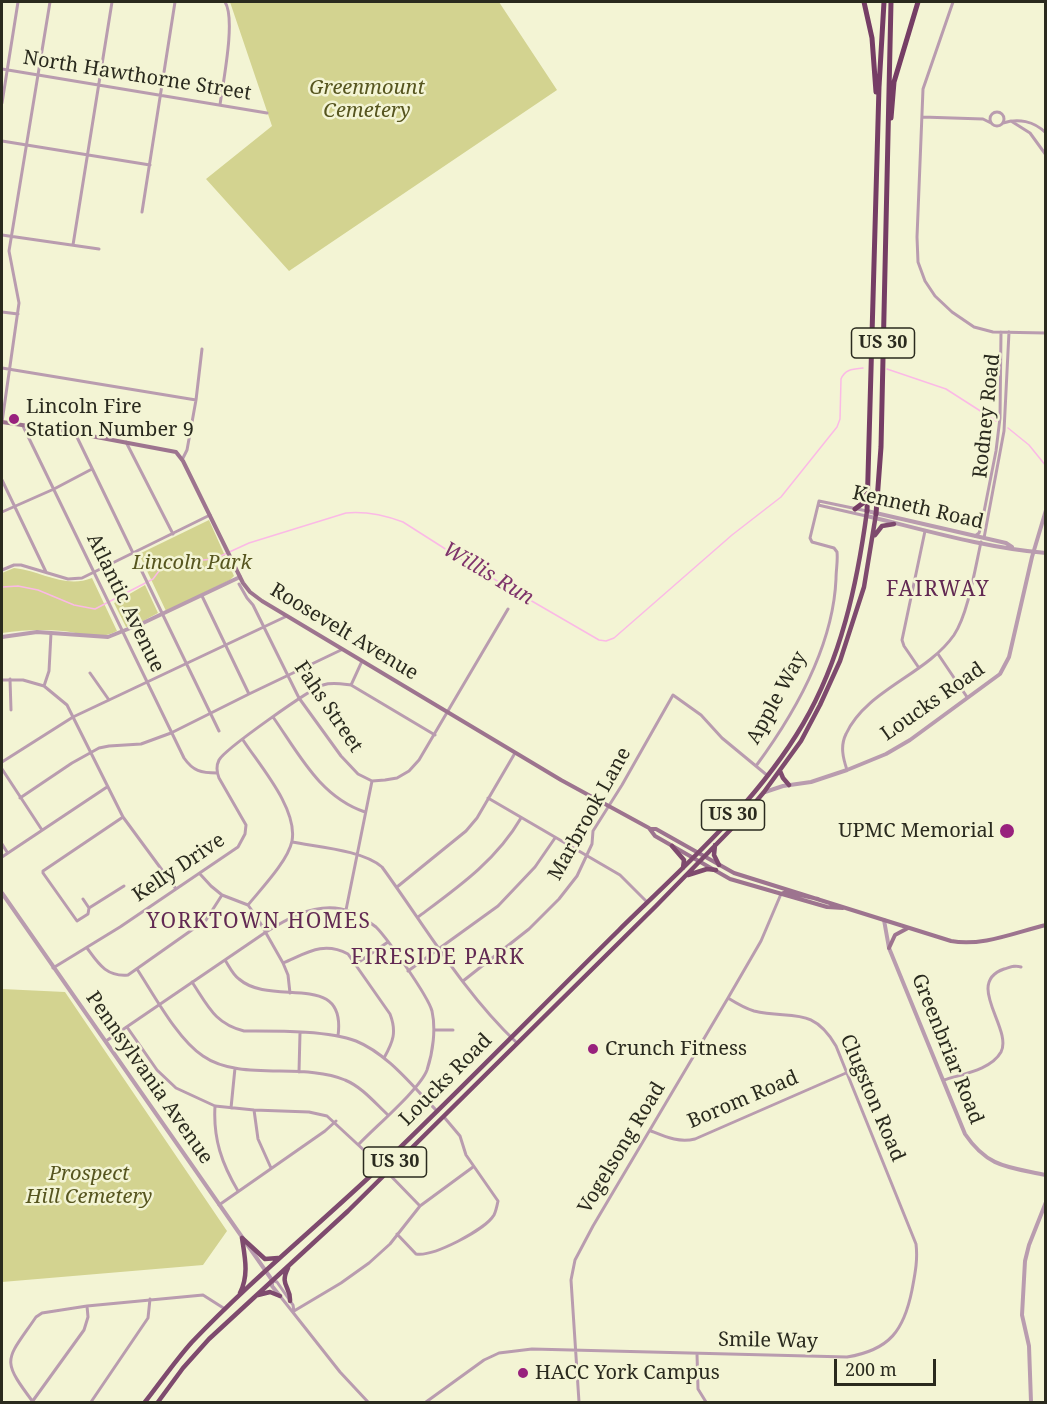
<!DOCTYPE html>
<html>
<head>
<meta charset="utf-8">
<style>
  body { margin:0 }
  #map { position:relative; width:1047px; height:1404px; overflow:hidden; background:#f3f4d4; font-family:"Noto Serif",serif }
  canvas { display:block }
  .frame { position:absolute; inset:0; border:3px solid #2a2a1e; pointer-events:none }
  .scale { position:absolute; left:834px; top:1359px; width:102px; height:27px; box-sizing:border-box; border:3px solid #2a2a1e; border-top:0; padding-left:8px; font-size:18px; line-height:21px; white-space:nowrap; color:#2a2a1e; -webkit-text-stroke:4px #f3f4d4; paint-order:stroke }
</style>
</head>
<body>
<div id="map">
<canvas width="1047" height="1404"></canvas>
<div class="frame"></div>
<div class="scale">200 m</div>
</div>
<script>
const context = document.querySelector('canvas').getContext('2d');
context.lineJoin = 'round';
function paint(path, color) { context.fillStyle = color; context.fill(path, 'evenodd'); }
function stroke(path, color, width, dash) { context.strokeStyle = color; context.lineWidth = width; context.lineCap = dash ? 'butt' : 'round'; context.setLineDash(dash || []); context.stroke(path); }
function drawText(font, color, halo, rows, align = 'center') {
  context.font = font + ' "Noto Serif",serif'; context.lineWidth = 5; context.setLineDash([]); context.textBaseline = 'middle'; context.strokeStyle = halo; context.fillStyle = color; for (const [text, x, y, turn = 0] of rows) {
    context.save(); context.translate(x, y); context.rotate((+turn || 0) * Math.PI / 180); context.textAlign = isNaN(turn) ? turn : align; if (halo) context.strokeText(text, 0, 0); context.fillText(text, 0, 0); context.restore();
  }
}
paint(new Path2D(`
  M230,2H499L557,90L289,271L206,179L272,126Z
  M209,520L234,576L230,580L166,611L139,554Z
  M14,568C42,571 65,589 92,578L117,631C100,641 81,633 63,631C42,629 22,630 2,633V573Z
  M145,585L158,613L130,628L126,627L114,603Z
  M2,989L65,992L227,1231L203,1265L2,1282Z`), '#d3d390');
stroke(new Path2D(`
  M887,369L946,389L996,421
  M1008,428L1029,445L1046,466
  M2,587L18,586L38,590L74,605L95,609L153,579L159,571L171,563L214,559L249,543L346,513C367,511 384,515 403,522L480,571L599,640L606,641L614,638L732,535L781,497L837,427L840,419L841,379C845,369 853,369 863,368`), '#fbb9e6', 1.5);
stroke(new Path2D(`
  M953,2L923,89L917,237L918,262L925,281L935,296L952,312L974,327L993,332L1046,333
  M2,69L267,113
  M2,103L18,2
  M220,105C223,82 236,19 225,2
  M990 119a7 7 0 1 1 14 0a7 7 0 1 1-14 0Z
  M922,117L983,119L991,123
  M1011,121L1030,133L1046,155
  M1003,123C1018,118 1034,121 1046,133
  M2,141L150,165
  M142,212L175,2
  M2,235L99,249
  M73,245L112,2
  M2,312L18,314
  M2,368L196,400
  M2,422L19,303L9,251L50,2
  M23,426L184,758C193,771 201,773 217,773
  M75,433L219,731
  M126,442L173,534
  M182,460L187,450L196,400L202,349
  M2,480L46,572
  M818,505L866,516
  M2,512L54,489L92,469
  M975,536L979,533L981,527L996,451L1000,418L1001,332
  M984,538L1004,431L1009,332
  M2,570L14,565H21L68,579L82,578L210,515
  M239,584L247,598L253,605L299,698L341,756L358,774L372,781L385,780L397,778L409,771L419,760L508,609
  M202,596L249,694
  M938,654L967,697
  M919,668L904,646L902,640L925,531
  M90,673L109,700
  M10,679L11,710
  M2,680H23L44,686L67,705L123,817L176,889
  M351,685L362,661
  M44,686L49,671L51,633
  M273,717C299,754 320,797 365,812
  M243,740C260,766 298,809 292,841C288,861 261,889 248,905
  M2,762L73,717L287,616
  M756,766C795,713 833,647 836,579C836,570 838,561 837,552L834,548L812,542L810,538L819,501L867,511
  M2,769L42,830
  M847,770C843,758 840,746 846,734C866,690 926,675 954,635C968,614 975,569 981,542
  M20,798L72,763L99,748L109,746L141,744L171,733L249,694L341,650
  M488,798L620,875L647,902
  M292,842C317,847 363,850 382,867C425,926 463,992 517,1043
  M2,844L7,852
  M2,857L107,787
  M200,874L211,886L222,895L248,905L258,919L283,963L288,975L290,993
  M397,887L466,831L477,818L515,753
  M83,899L89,908L124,886
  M89,908L88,914L77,921L43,873V871L123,817
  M346,910L372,781
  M418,917C457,888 496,861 521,818
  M87,948C98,963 106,977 128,975L206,920L222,895
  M225,960C229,966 233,975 239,979C272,1008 347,969 338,1036
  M283,963C307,953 323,941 348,954L390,1014C397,1032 393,1042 384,1058
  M356,964L388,942
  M53,968L120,927L238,847L245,834L246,825L219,778C217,773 216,766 219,760C225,749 310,689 323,685C332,682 342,684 351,685L435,735
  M137,969C154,995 178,1040 203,1056C240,1082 304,1062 345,1080C362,1087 375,1103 388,1115
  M408,971L498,906L535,867L555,838
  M463,981L529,929L559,899L577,876L592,844L593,831L622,785L673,695L701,715L722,738L768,776
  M192,982C208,1006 215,1024 244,1031C275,1031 328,1030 356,1041C388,1054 413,1087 437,1111
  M127,1027L157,1070L176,1088L215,1106L254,1110L309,1112L327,1116L381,1166
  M434,1030H453
  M106,1041L266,932C287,919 309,906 335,908C349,909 365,918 376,927C387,938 428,996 432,1011C436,1029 433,1052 427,1070C420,1089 375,1127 359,1144
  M299,1072L300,1033
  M944,1080C962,1074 991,1070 1001,1052C1013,1029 964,983 1004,969C1011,967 1014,965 1021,967
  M215,1106C213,1139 222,1164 238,1191
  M231,1108L235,1068
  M254,1110L258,1139L271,1168
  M651,1131C666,1137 679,1143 695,1139L846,1073
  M387,1172L420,1206
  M219,1205L325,1131L336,1121
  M397,1234L416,1254C433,1257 485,1230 494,1215C496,1211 497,1206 498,1201L466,1155L460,1136L444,1117
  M274,1281L277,1282L293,1305L294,1311
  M280,1296L340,1372L368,1402
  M294,1311L341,1283L369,1263L390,1244L420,1206L473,1167
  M697,1354L698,1389L706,1402
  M32,1402L84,1330L88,1317L87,1306
  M33,1402C0,1358 6,1361 36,1317L42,1313L87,1306L203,1295L225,1309
  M91,1402L148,1318L150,1299
  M426,1402L484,1360L499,1353L532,1349L847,1357C890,1350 904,1330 912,1290C915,1274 918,1260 916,1244L836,1046C812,1005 791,1020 754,1011C744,1008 736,1003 728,998
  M579,1402L571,1280L575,1260L593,1226L728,998L761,941L781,894`), '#b99caf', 3);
stroke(new Path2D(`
  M867,511L1006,543L1012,547
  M867,516C925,530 985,548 1046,553
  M2,637L37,632L108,637L143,623L240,577
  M765,792L783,786L811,782L847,770L886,754L910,740L1000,674L1009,657L1032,557L1046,510
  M2,893L272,1280V1286L280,1296
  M884,920L889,948L965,1134C988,1168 1009,1167 1046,1175
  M1031,1402L1029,1346L1022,1315L1025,1261L1029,1245L1046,1202`), '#b99caf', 4);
stroke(new Path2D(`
  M2,422L75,433L176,452L183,461L243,583L250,592L262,601L561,780L649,828L655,836L730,879L827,907L843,908
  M651,829H656L734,873L951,941C982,947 1016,932 1046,925
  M781,894L787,892L818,899
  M889,948L895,935L908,928`), '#9d748f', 4);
stroke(new Path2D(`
  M875,535L882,526L894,524
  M780,771L783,778L789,785
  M715,845L714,855L719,865
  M672,846L684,860L683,868
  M688,875L707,869L716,870
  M242,1238L265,1259L278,1258
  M288,1268C279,1286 291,1286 290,1301
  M240,1293C249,1275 245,1258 242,1238
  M258,1295L270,1292L280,1296
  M145,1402C160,1383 175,1361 192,1342C251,1280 319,1225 381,1166C462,1088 540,1008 619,930C685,865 756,804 803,724C841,659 857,585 867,511
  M158,1402L183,1368L209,1339L348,1211L656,906L742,818L764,792L801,741L820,705L840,661L864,587L876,514`), '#7e4a6e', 4.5);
stroke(new Path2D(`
  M864,2L872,38L876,92
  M891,118L894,82L918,2
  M855,509L863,503L866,495
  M867,511L879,87L884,2
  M876,514L881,447L891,2`), '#753d65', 5);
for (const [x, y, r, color] of [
  [14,419,6,"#98217d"],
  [1007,831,8,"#98217d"],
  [593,1049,6,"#98217d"],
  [523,1373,6,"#98217d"]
]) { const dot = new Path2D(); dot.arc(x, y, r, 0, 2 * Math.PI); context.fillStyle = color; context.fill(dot); stroke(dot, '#f3f4d4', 2); }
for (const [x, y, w] of [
  [883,343,63],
  [733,815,63],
  [395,1162,63]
]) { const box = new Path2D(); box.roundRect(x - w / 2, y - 15, w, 30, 4.5); context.fillStyle = '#f3f4d4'; context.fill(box); stroke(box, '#2a2a1e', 1.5); }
drawText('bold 18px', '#2a2a1e', null, [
  ["US 30",883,343],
  ["US 30",733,815],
  ["US 30",395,1162]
]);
drawText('20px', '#2a2a1e', '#f3f4d4', [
  ["North Hawthorne Street",137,76,9],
  ["Rodney Road",987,416,-84],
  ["Kenneth Road",918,508,13],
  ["Atlantic Avenue",125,603,64],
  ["Roosevelt Avenue",344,632,31],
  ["Apple Way",777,698,-61],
  ["Loucks Road",933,702,-35],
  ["Fahs Street",328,707,56],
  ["Marbrook Lane",590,814,-61],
  ["Kelly Drive",179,868,-34],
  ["Greenbriar Road",947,1049,68],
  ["Pennsylvania Avenue",149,1078,55],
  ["Loucks Road",446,1080,-45],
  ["Clugston Road",872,1098,67],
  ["Borom Road",743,1100,-23],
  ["Vogelsong Road",622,1148,-59],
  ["Smile Way",768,1341,1]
]);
drawText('italic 20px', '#56551f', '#f3f4d4', [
  ["Greenmount",367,88],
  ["Cemetery",367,111],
  ["Lincoln Park",192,563],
  ["Prospect",89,1174],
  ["Hill Cemetery",89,1197]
]);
drawText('20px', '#2a2a1e', '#f3f4d4', [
  ["Lincoln Fire",26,407],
  ["Station Number 9",26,430],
  ["UPMC Memorial",994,831,"right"],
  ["Crunch Fitness",605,1049],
  ["HACC York Campus",535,1373]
], 'left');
drawText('italic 21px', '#7f346b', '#f3f4d4', [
  ["Willis Run",488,574,31]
]);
context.letterSpacing = '1.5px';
drawText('21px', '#622953', '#f3f4d4', [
  ["FAIRWAY",938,590],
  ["YORKTOWN HOMES",259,922],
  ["FIRESIDE PARK",438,958]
]);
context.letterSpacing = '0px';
</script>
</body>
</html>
